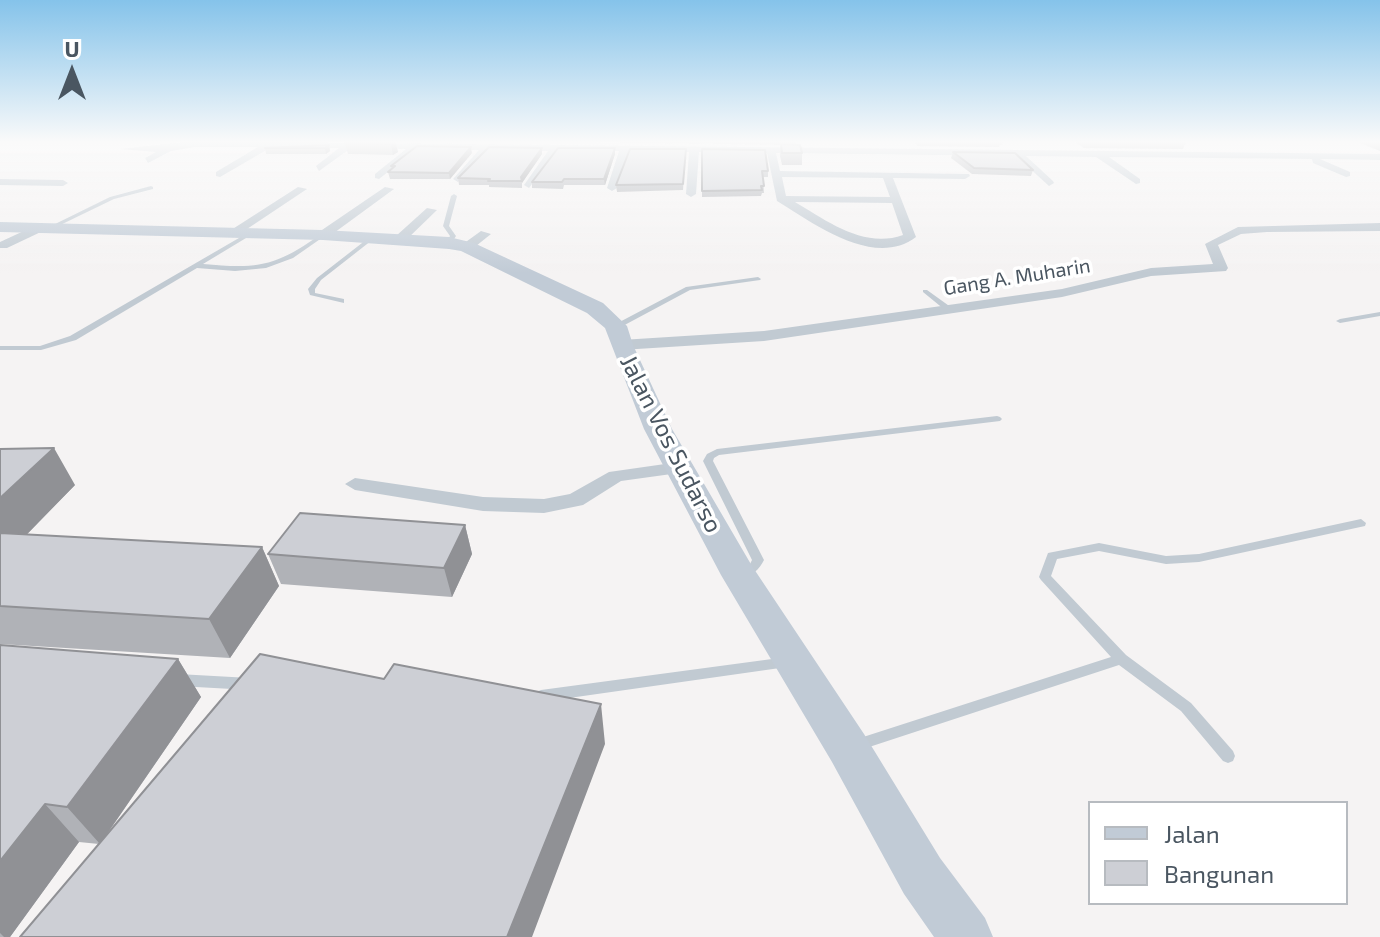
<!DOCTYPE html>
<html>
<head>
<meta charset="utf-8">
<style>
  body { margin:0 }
  #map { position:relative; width:1380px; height:937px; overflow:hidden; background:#f5f3f3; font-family:"Exo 2",sans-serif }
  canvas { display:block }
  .legend { position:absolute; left:1088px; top:801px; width:260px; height:104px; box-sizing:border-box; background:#fff; border:2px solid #b7bbc0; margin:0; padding:10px 14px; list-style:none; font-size:24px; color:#4a5661 }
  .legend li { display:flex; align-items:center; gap:16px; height:40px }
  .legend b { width:40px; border:2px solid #b7bbc0 }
  .north { position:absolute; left:32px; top:32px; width:80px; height:80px; -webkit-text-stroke:6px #fff; paint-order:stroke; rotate:0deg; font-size:22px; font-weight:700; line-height:32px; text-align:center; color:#4a5661 }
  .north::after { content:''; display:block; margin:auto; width:28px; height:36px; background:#4a5661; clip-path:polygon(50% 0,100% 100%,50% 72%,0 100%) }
</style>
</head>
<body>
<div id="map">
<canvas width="1380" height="937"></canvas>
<ul class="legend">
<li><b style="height:10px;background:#c1cbd6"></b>Jalan</li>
<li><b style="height:22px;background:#cdcfd5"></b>Bangunan</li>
</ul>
<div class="north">U</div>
</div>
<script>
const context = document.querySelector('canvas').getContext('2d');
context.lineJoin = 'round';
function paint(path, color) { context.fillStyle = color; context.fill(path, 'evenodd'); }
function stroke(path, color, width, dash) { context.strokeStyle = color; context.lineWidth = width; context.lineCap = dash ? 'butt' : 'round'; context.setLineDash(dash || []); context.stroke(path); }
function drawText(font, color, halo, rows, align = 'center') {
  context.font = font + ' "Exo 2",sans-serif'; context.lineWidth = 7; context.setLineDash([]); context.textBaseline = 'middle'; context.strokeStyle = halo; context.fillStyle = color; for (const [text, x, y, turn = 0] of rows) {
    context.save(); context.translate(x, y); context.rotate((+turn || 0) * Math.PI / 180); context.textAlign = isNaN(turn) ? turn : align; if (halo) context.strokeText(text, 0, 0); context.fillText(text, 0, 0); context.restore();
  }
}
paint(new Path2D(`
  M151,186L153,187V189L114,199L54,228L49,227L110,197Z
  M454,194L457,196L449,226L456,236L451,244L449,245L446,243L450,236L443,226L451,196Z
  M251,231L256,232L203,264C258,269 275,267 321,234L326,235L293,258L266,268L235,271L197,268L76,340L41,350H0V346H40L70,336Z
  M371,236L376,237L321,280L315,289V293L344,299V303L310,295L308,289L317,278Z
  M758,277L761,279L760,280L690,290L619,328H616L612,326L686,287Z
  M923,290H927L952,308L945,310L923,292Z
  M1380,312V316L1340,323L1336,321L1340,319Z
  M997,416L1000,417L1002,419L1000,421L719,455L714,458L713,461L764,560C759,570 749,580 737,577L735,574L737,571L750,564L752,560L703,461L707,454L717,449Z
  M1361,519L1366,523L1365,526L1199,562L1166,564L1099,551L1057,559L1051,576L1126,655L1191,703L1233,751L1235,756L1233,761L1228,763L1223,761L1181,711L1119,665L857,751L852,750L850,745L852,740L857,739L1111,657L1041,580L1039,577L1048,553L1099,543L1166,556L1199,554Z
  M787,657L792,658L794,662L792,666L787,667L541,702L536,700L534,696L536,692L541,690Z
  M178,674L250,678L255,680L257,684L255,688L250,690L178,686L173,684L171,680L173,676Z`), '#c1cad2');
paint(new Path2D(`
  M193,141L1380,154V160L1320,159L1350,172V176L1346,177L1313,163L1312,159L1109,157L1140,179V183L1136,184L1096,157L1026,156L1053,181L1054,183L1049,186L1016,156L776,153L780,171L969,174L970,176L965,179L893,178L916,237C874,269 813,223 777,201L767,153L699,152L696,194L691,197L686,194L689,152H628L617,188L612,191L607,188L619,151H557L529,188L524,185L548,151L489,150L458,182L453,179L479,150L417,149L379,179L375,178V174L406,149L351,148L319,171L316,166L339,148H270L220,177L216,176V172L258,147H194L171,151L148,163L145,158L156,152L121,149ZM782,177L883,178L890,197L786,196ZM795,202L892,203L903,235C864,249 827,221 795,202Z
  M0,179L63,180L68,183L63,186L0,185Z
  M298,187L307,189L238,235L228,232Z
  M385,187L394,189L327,238H319V232Z
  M427,208L437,210L404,242H396V236Z
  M41,223L47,227L45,230L7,248H0V242Z
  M1380,223V231L1267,232L1241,234L1218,245L1228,268L1226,271L1151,276L1062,297L764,341L621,350L613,345L621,340L764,331L1062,289L1151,268L1213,264L1205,244L1238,227Z
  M481,231L491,234L471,250H463V244Z
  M679,462L686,464L689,468L686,472L621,481L583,505L544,513L483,511L355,490L345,484L355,478L483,497L544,499L570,494L609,472Z`), '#c1cad2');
paint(new Path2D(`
  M0,222L323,230L449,237L474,243L603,303L627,326L633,345L672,429L752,566L864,734L940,858L985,918L993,937H934L904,894L832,762L721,575L644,429L605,328L587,313L461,251L449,249L323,240L0,232Z`), '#c1cbd6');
paint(new Path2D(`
  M346,141H395L398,152L393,155L348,154L345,143Z
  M511,141H796V145Z
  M914,141H1003L1002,145H1000L999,147L917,146Z
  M1058,141H1182L1185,143L1183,149L1084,148L1075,142Z
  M1355,141H1380V151Z
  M781,144L802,153V165H782L780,156Z
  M329,145L330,151L326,154H266L265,148Z
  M686,149L683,190L617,192L616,185Z
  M702,149L768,171V177H763L764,193H762L761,196L702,197Z
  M953,152L1033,170L1031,176L972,174L951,158Z
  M472,153L450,179H390L388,172L392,170L391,166Z
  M542,154L522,183V188L489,187V185H459L458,178Z
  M615,154L605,185H564L563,189L532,188V182Z
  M0,449L75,485L26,535L262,547L279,586L230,658L0,644Z
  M465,525L472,554L452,597L281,584L268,554Z
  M0,645L178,659L201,697L105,837L605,744L99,844L79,842L10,937H0Z`), '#b0b2b7');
paint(new Path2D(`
  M394,141H395L398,152L393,155L391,144Z
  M329,145L330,151L326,154L325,148Z
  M471,147L472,153L450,179L449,173Z
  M542,148V154L522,183L521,177Z
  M615,148V154L605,185L604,179Z
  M54,448L75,485L0,562V498Z
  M465,525L472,554L452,597L444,568Z
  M262,547L279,586L230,658L209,619Z
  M178,659L201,697L100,844L67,807Z
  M601,704L605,744L532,937H507Z
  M45,804L79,842L10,937H4L0,933V861Z`), '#909195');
const building = new Path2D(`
  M346,141H394L391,144L345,143Z
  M1085,141H1182L1185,143L1086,142Z
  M781,144L800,145L802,153H782Z
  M329,145L325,148H265Z
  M417,146L471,147L449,173L388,172L395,166H391Z
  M489,147L542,148L521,177L522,181H488L490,179L458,178Z
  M558,148H615L604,179H564L562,182H532Z
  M630,149H686L683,184L616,185Z
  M702,149L765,150L768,171H762L764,186H761L762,190L702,191Z
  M953,152L1015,153L1033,170L974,168Z
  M54,448L0,498V449Z
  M300,513L465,525L444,568L268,554Z
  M0,533L262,547L209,619L0,606Z
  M0,645L178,659L67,807L45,804L0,861Z
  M260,654L384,679L394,664L601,704L507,937H20Z`);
paint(building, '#cdcfd5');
stroke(building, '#909195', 2);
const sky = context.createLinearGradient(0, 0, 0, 273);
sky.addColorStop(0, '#85c3ea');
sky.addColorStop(0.52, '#fafafa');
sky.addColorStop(1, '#fafafa00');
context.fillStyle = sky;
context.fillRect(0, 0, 1380, 273);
drawText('20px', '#4a5661', '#fff', [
  ["Gang A. Muharin",1017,277,-9]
]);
drawText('24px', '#4a5661', '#fff', [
  ["Jalan Vos Sudarso",671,444,63]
]);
</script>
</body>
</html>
